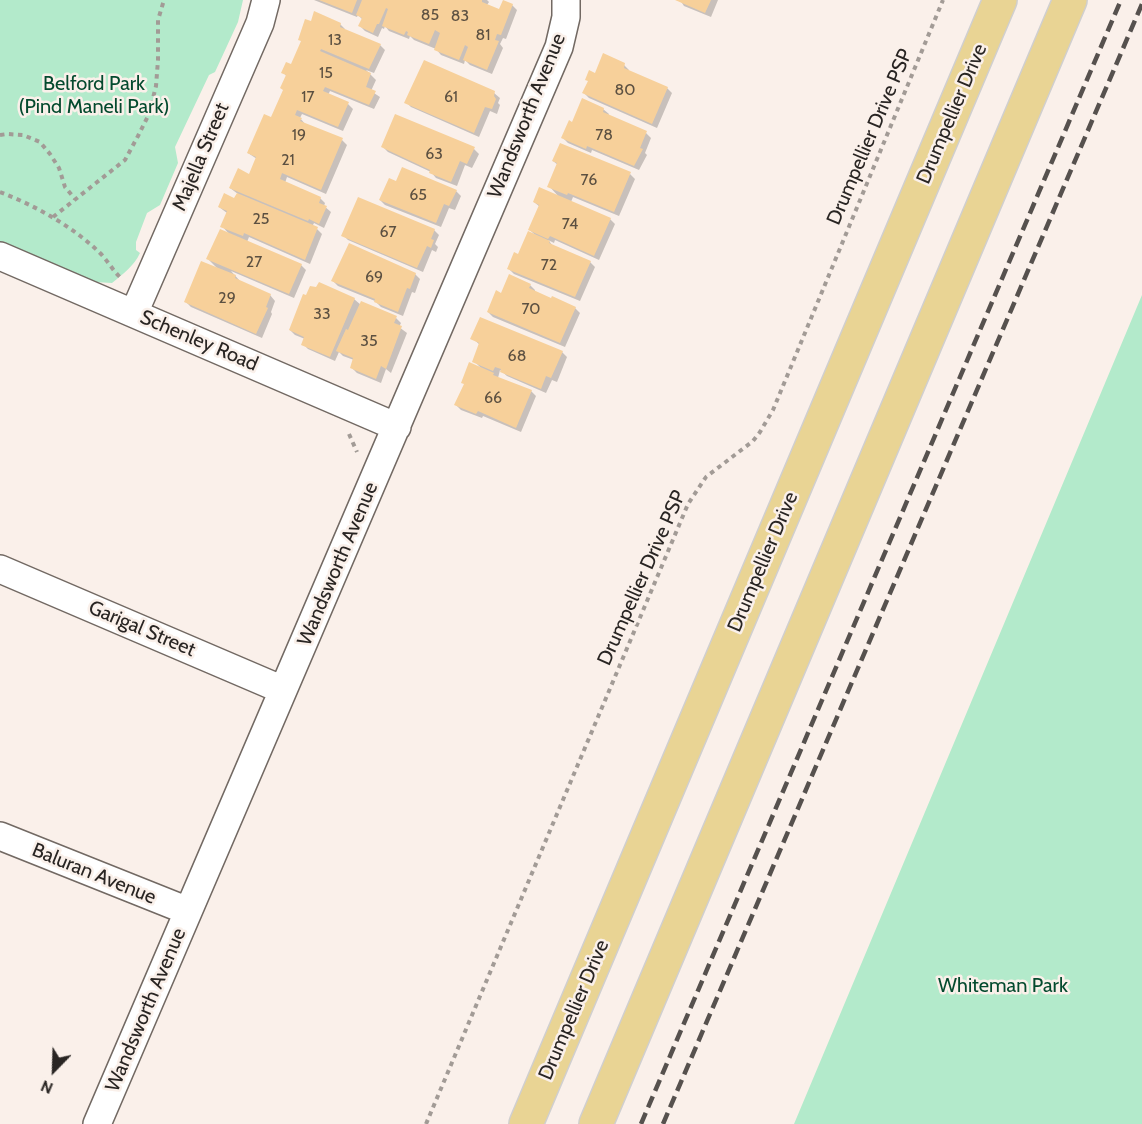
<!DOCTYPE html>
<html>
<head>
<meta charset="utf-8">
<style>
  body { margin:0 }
  #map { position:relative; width:1142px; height:1124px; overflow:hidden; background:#faf0ea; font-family:Cabin,sans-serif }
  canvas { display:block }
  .north { position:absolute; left:24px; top:1040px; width:60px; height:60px; -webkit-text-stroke:4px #faf0ea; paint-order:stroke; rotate:203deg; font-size:16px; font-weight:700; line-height:24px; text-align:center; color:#292523 }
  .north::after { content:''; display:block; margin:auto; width:21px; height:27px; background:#292523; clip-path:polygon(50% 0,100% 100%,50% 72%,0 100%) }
</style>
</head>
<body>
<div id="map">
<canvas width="1142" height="1124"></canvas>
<div class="north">N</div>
</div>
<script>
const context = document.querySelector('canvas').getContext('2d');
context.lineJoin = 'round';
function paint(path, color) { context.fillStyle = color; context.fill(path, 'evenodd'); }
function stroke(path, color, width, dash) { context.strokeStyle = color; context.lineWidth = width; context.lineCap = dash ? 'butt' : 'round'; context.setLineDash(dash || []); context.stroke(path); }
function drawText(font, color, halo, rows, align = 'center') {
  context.font = font + ' Cabin,sans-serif'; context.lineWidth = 5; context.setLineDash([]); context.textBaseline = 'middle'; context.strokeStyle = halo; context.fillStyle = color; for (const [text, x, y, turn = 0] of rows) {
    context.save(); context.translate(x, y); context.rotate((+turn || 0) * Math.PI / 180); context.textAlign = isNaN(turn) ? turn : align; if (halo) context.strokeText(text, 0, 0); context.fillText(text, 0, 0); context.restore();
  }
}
paint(new Path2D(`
  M0,0H243L238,22L215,72L209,75L175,147L178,163L160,205L147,213L136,242V250L140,253C134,266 123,274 112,283L95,282L0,243Z
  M1142,295V1124H794Z`), '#b3eacb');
paint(new Path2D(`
  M314,0H487L489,2L487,5L500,11L512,5L517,10L506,39L503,38L500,44L503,48L492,74L470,65L465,60L464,64L441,55L436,49L414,40L410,36L409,39L389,31L385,26L384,29L382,28L378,37L365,31L360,26L363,20L358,15L357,17Z
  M680,0H718L711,17L684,6Z
  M340,24L345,29V31L380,45L385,50L374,73L366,70L376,80L371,91L380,97L374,109L330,91L328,95L348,104L353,109L343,131L302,114L300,118L306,125L342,140L347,145L326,194L287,177L285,183L320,198L325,203L324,206L331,212L324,228L314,223L312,227L317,229L322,234L310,264L249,237L247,242L301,265L306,270L294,298L231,271L240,281L270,295L275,301L271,312L272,314L262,338L191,307L186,302L218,269L208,259L230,235L222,226L227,213L219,207L235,200L238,194L230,188L250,176L257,159L248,153L272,119L284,90L287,77L283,72Z
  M624,65L629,70V71L667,88L672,93L657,128L589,98L584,93Z
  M494,93L500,98L498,103L500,105L497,114L490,111L479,137L411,107L406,102Z
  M603,109L609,114L608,116L646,133L651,138L645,153L647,155L639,170L592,150L591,153L568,143L563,138L573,124Z
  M560,145L630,174L635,179L619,216L573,197L571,202L610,219L615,224L599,260L555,240L554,243L548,240L554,247L590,262L595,267L580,301L514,274L509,269L519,256L537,237L530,230L540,207L534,202L559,197L549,186L558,165L553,161Z
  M383,147L474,149L479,154L472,168L465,165L457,186L436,178L431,172L388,152Z
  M456,191L461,196L455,210L449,208L441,227L385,205L380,200Z
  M434,230L439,235L435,244L438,247L436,252L432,250L423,272L348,240L343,235Z
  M415,274L420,279L415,293L412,292L403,316L381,307L375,301L338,286L333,281Z
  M530,285L535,290V292L575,308L580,313L565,347L493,317L488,312L502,294Z
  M354,299L361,305L396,318L401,323L399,327L407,333L391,373L386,369L381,383L357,373L352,368L354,360L343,356L339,352L335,361L308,349L303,344L305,339L295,335L290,330Z
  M472,338L562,352L567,357L557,382L552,380L546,393L507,376L500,370L498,378L531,391L536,396L521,432L483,416L482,418L461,410L456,405L481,368L474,361L480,345Z`), '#0003');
paint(new Path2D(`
  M319,0H357L352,13Z
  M362,0H482V2L499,9L503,0L513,4L501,35L497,34L495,40L499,41L487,70L463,60L468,47L465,45L459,60L434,50L440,33L435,30L429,44L407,35L408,32L406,31L404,35L382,26L388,9L386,8L379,24H377L373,33L358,26L362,18L356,15Z
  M675,0H711L705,13Z
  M314,11L341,23L340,27L381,44L369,69L321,49L320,51L371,73L366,87L376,91L369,105L325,87L323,91L349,102L338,127L297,110L295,115L302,118L300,121L343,138L321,190L282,173L280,179L321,197L319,203L327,206L319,224L309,219L308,221L229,188L238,168L249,174L256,157L247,153L264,114L271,117L283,90L280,88L286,75L281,73L286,62L291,64L301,41L298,40L305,19L311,21Z
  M603,53L625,63L624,68L668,87L652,124L582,93L588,81L585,80L589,70L595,73Z
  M424,60L495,91L494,96L496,99L492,109L485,107L474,133L404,103Z
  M582,98L604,108L603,112L647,131L640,148L643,149L634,166L587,146L586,149L561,138L569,120L572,122Z
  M395,114L475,147L467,164L460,161L451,182L429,173L430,170L381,147Z
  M560,143L631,172L614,212L568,193L567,195L547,187L557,163L552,161Z
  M402,167L457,190L449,206L444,204L436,223L379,200L389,178L396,181Z
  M539,187L611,218L594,256L550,236L548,239L528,230L539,205L533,202Z
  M224,193L234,198L237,193L318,227L305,260L244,233L243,236L220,227L227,211L218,207Z
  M358,197L435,229L431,239L434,240L431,248L427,246L417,268L341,236Z
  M220,229L302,264L289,294L206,259Z
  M528,231L550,241L549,243L591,261L575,297L507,269L514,252L518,254Z
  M349,243L416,273L410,289L407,288L398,312L374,302L375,299L331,281Z
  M201,261L236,275L235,278L271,294L266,307L268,308L256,334L184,302Z
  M509,274L531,284L529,288L551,298L552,296L576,307L560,343L487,312L496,290L501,293Z
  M319,282L355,298L330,357L301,345L304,337L289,330L303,294L306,295L310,286L316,287Z
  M361,301L397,316L394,323L402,326L386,369L381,366L376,379L350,368L353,358L336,351L346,329L348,330Z
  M480,317L563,351L551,378L546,376L541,389L500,372L501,369L495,367L493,371L472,362L479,343L470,339Z
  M469,362L494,373L493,375L532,390L516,428L478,411L476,414L454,405L464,384L461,383Z`), '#f7d09a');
const street = new Path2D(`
  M0,256L397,427
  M134,313L260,23L266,0
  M0,569L283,690
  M0,836L188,911
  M97,1124L559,47L566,17V0`);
const primary = new Path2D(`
  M526,1124L1000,0
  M596,1124L1070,0`);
stroke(street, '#726963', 30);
stroke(primary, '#d0cfcf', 36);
stroke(new Path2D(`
  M0,135L7,134L23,135L40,142L50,154L59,168L65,187L75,199
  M0,192C36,206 72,226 100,253C108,261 113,271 121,278
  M53,217L125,160L138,136L149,114L156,86L158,60V20L164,0
  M349,434L357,452
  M426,1124L688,504L706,477L753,441L760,432L773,410L943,0`), '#a29b96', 4, [4.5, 4.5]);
stroke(street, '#fff', 27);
stroke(primary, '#e9d494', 33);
stroke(new Path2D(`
  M641,1124L1121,0
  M663,1124L1142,4`), '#56514e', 4.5, [12, 6]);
drawText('16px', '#5c5041', null, [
  ["85",430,15],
  ["83",460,16],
  ["81",483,35],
  ["13",335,40],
  ["15",326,73],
  ["80",625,90],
  ["17",308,97],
  ["61",451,97],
  ["19",299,135],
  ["78",604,135],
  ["63",434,154],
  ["21",288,160],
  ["76",589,180],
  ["65",418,195],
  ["25",261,219],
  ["74",570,224],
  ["67",388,232],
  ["27",254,262],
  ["72",549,265],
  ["69",374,277],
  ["29",227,298],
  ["70",531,309],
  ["33",322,314],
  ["35",369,341],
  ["68",517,356],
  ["66",493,398]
]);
drawText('20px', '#044a2e', '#faf0ea', [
  ["Belford Park",94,84],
  ["(Pind Maneli Park)",94,107],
  ["Whiteman Park",1003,986]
]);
drawText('20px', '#292523', '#faf0ea', [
  ["Drumpellier Drive",952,114,-67],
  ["Wandsworth Avenue",527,116,-68],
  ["Drumpellier Drive PSP",870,137,-67],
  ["Majella Street",201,157,-67],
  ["Schenley Road",199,341,23],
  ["Drumpellier Drive",763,562,-67],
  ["Wandsworth Avenue",338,564,-67],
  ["Drumpellier Drive PSP",642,578,-66],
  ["Garigal Street",142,629,23],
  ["Baluran Avenue",94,874,22],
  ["Wandsworth Avenue",146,1010,-67],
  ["Drumpellier Drive",574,1010,-67]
]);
</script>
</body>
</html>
